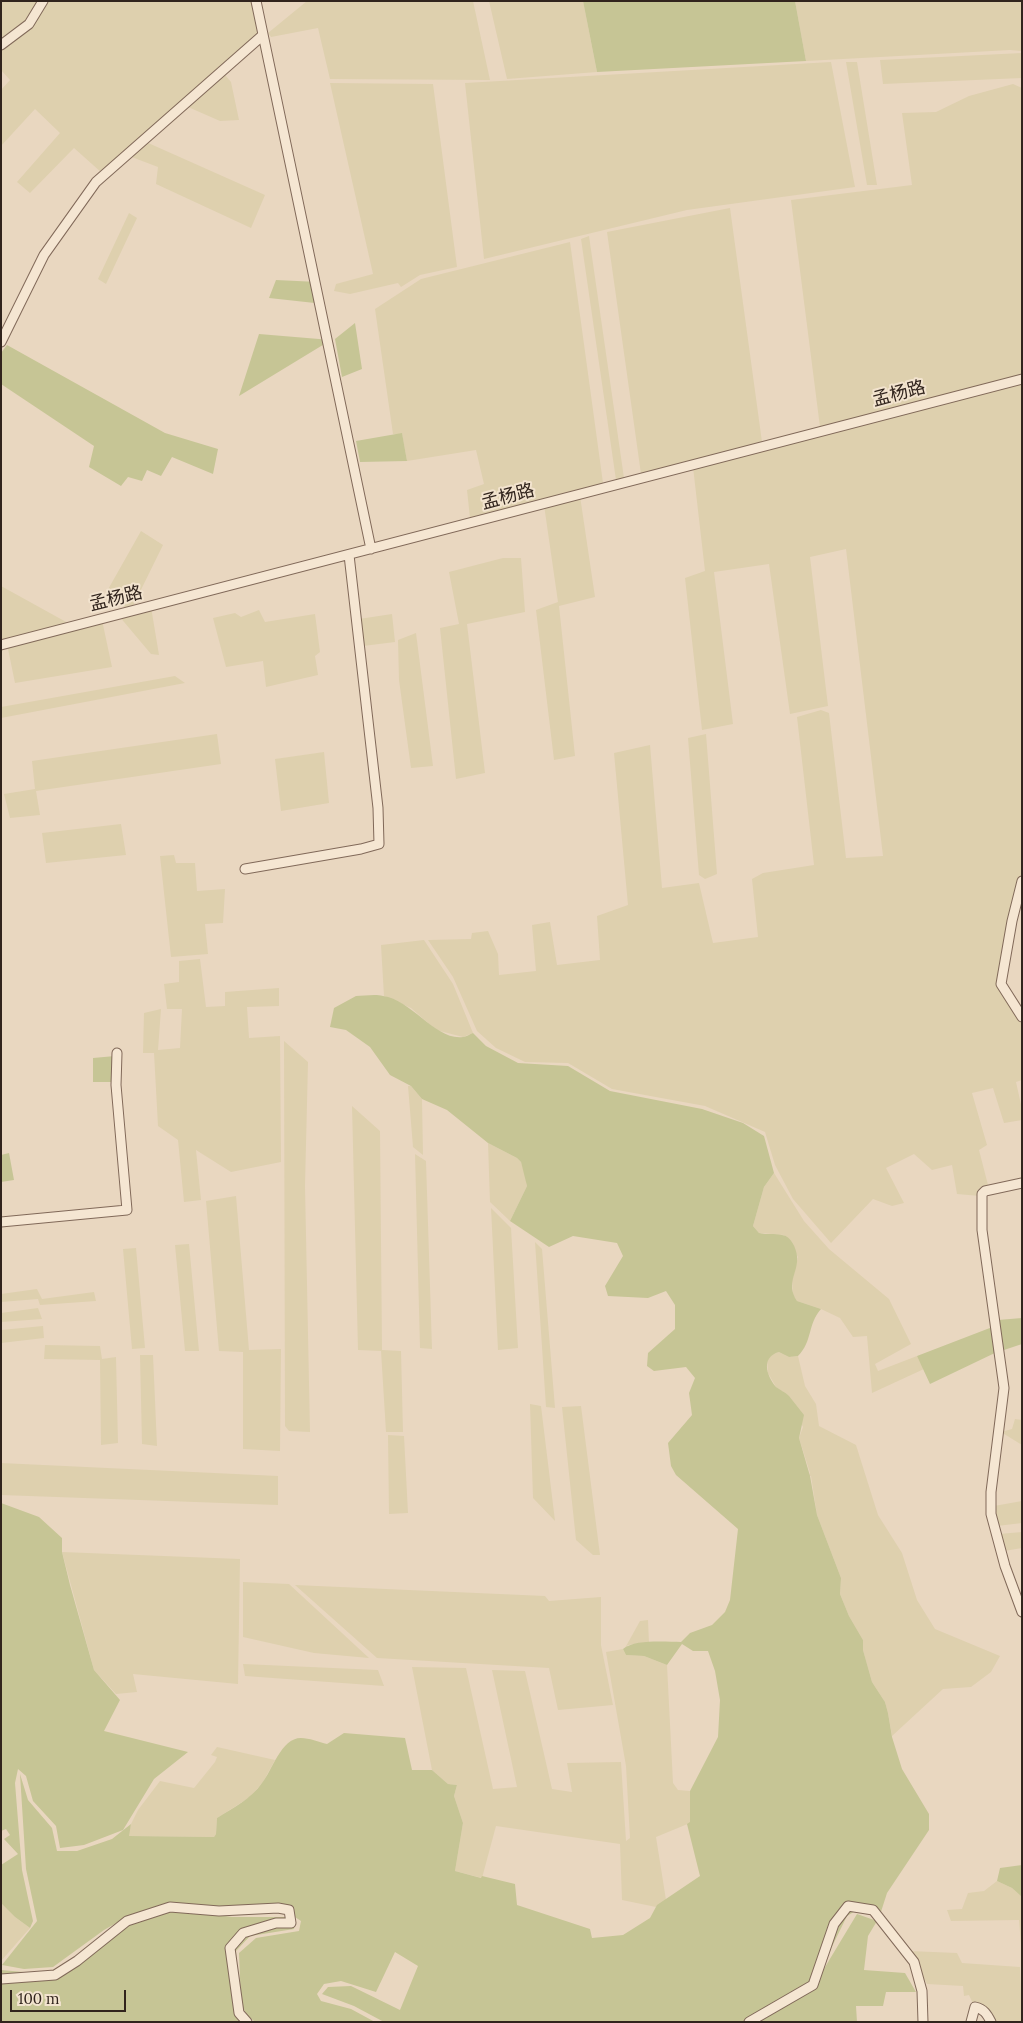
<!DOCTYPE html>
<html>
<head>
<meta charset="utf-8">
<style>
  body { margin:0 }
  #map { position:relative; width:1023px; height:2023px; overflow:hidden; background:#e9d7c0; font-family:Lora,serif }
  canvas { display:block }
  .frame { position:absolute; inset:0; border:2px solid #31241d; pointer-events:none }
  .scale { position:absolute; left:10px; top:1990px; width:116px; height:22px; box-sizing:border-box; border:2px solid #31241d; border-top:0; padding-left:6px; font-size:15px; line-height:18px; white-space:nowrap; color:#31241d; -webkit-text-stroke:4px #f2e3ce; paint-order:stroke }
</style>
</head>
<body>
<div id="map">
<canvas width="1023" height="2023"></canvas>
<div class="frame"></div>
<div class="scale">100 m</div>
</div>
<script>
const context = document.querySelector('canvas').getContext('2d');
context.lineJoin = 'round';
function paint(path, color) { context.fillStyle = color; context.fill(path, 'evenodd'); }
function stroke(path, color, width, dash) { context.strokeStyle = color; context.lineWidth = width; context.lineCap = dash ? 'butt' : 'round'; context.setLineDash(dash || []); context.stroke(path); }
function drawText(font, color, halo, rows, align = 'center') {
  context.font = font + ' Lora,"Noto Sans SC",serif'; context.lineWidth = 4; context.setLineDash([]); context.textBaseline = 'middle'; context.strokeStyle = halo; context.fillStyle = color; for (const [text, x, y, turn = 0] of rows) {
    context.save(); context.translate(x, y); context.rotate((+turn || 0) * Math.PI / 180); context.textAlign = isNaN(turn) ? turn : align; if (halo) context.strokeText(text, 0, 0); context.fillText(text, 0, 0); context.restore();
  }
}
paint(new Path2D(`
  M1,1H42L28,23L1,42Z
  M46,1H258L264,29L102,173L74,148L30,193L17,182L60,133L35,109L1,146V90L10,80L1,70V48Z
  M307,1H473L490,80L330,79L318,28L271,37L268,33Z
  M489,1H583L597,72L507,79Z
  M795,1H1022V51L1010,50L806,61Z
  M1022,53V78L883,84L880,60Z
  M831,62L855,187L687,210L484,259L465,83Z
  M846,62H857L877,185H867Z
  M225,75L231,82L239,120L220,121L188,107Z
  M330,83L433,84L457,267L420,275L401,287L398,283L350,294L334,291L336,284L373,274Z
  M1013,84L1022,88V376L820,427L791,200L912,185L902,113L936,112L969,96Z
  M146,142L265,195L251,228L156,184L158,167L129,156Z
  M730,208L762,442L641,474L607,232Z
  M129,213L137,218L106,284L98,279Z
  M589,236L624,478L616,480L581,239Z
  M570,242L603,483L470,518L467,490L484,484L476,450L407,461L402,434H393L375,309L421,279Z
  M1022,382V881L999,977L1022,1019V1080L1016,1082L1022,1109V1120L1004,1123L993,1088L972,1093L987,1145L979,1150L988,1185L980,1196L957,1194L952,1165L932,1170L914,1154L886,1168L904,1203L892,1206L873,1199L831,1243L793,1199L775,1165L765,1132L705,1106L612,1089L568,1063L525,1062L496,1048L477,1031L453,977L428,940L471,939L472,933L488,931L498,954L499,975L536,971L532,925L550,922L557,965L600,960L597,916L628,905L614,753L650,745L662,888L699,883L713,943L758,937L752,879L763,873L814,865L797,717L821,710L829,713L846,858L883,856L846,549L810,557L828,706L790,714L769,564L714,572L733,724L702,730L685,578L705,571L693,467Z
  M580,496L595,597L559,606L575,756L554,760L536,610L558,602L544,505Z
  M141,531L163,545L133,606L126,608L106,593Z
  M503,558H521L525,612L467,624L485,773L456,779L440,628L459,624L449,572Z
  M1,586L68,623L1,640Z
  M151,607L159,655L151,654L119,616Z
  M259,610L265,622L315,614L320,652L315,656L318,675L266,687L263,661L226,667L213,618L235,613L241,617Z
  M392,614L395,642L363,646L359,619Z
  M102,620L112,667L15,683L7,644Z
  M416,633L433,766L411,768L399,680L398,640Z
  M175,676L185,683L1,718V707Z
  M217,734L221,764L36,791L40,815L10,818L4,794L35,789L32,761Z
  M706,734L717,874L705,879L699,875L688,738Z
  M324,752L329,803L281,811L275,759Z
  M121,824L126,855L46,863L42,833Z
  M174,855L176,863H195L197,891L225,889L223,923L205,924L208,954L171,957L160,856Z
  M424,940L453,984L473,1033L463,1037L436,1030L411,1008L384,996L381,945Z
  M200,959L206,1007L225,1006V992L279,988V1006L247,1007L249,1038L280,1036L281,1162L231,1172L196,1150L201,1200L184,1202L178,1140L158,1126L154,1053H143L144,1013L161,1009L158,1050L180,1048L182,1009H167L164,984L179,982V961Z
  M284,1041L308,1062L305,1186L310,1432L289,1431L285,1426Z
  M408,1086H411L422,1099L423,1155L413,1147Z
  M352,1106L380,1131L382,1350L401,1351L403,1432H386L381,1351L358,1350Z
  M488,1143L517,1158L521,1162L525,1175L527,1186L510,1221L490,1202Z
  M415,1154L426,1161L432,1349L420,1348Z
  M774,1173L804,1221L829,1249L889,1299L911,1344L875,1364L878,1371L917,1356L924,1369L872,1393L867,1336L853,1337L840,1318L821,1309L797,1301L793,1295L792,1281L798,1257L784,1235L759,1233L753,1226L764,1187Z
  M236,1196L249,1350L281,1349L280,1451L243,1449V1352L219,1351L206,1201Z
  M491,1208L511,1228L518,1348L498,1350Z
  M535,1242L542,1249L555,1408L546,1407Z
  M189,1244L199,1351H185L175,1245Z
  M136,1248L145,1348L132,1349L123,1249Z
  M37,1289L42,1299L94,1292L96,1301L40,1305L38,1299L1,1302V1294Z
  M38,1308L42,1319L1,1322V1313Z
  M43,1326L44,1338L1,1343V1330Z
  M45,1345L100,1346L102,1359L116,1357L118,1443L101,1445L100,1360L44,1359Z
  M779,1352L789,1357L798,1356L805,1386L816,1404L819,1426L856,1445L878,1515L902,1553L917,1600L935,1629L1000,1656L991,1672L971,1687L943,1689L892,1736L888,1713L885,1702L872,1682L863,1650V1640L849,1616L840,1594L841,1578L817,1515L811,1476H809L810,1473L799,1438L803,1427L787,1395L776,1387L768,1373L767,1360L770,1355Z
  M140,1355H153L157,1446L142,1444Z
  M530,1404L541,1406L555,1521L533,1498Z
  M581,1406L600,1555H593L576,1540L562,1407Z
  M1015,1419L1022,1420V1445L1001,1432L1012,1429Z
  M388,1435L404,1436L408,1513L389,1514Z
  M1,1463L278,1476V1505L1,1495Z
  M1022,1501V1523L997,1526L994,1506Z
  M1022,1532V1548L1004,1551L999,1534Z
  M62,1552L240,1559L238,1684L133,1674L137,1692L116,1694L94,1670Z
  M243,1582L289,1584L369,1658L314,1653L243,1637Z
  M295,1585L545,1596L549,1601L601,1597V1645L613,1705L558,1710L549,1668L377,1658Z
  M648,1620L649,1643L628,1645L625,1648L640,1621Z
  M623,1649L626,1655L644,1656L667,1665L673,1783L678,1790L690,1791V1823L656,1837L666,1900L656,1907L622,1900L620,1844L496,1826L482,1878L455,1871L463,1823L454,1796L457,1785L448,1784L432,1770L412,1667L466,1668L493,1789L517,1787L492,1670L525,1671L552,1789L572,1792L567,1763L621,1762L626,1841L630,1838L626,1766L606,1652Z
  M243,1664L378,1670L384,1686L245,1676Z
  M217,1747L275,1760L263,1782L250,1797L217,1818L216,1834L214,1837L128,1836L131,1824L138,1810L160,1781L194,1788L215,1762L217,1757L211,1755Z
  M997,1881L1012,1888L1022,1897V1957L1019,1920L951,1921L947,1910L962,1909L968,1893L984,1891Z
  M1,1903L15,1917L30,1928L1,1961Z
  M909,1951L957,1953L962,1963L1020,1967L1022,2022H993L974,2006L969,1995L964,1996L963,1986L927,1984Z`), '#ded0ae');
paint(new Path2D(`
  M583,1H795L806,61L597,72Z
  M276,280L318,282L324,304L269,298Z
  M355,323L362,369L342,377L335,339Z
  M259,334L331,340L239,396Z
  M7,345L165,433L218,449L213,474L172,457L161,476L147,470L142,481L128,477L121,486L89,467L94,446L1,384V353Z
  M402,433L407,461L360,462L356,441Z
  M356,996C364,996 375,994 383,996C412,1000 436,1041 463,1037C466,1037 470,1034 473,1033L486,1046L518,1063L568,1066L610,1091L702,1109L743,1123L764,1136L774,1173L764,1187L753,1226L759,1233C767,1235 775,1233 782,1235C791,1236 796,1248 797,1256C799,1272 785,1283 797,1301L821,1309C807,1325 813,1341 798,1356L789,1357L779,1352C761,1357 766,1375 776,1387C780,1390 785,1392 789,1396C794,1402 799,1409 804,1415L799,1438L810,1476L817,1515L841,1578L840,1594L849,1616L863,1640V1650L872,1682L885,1702L888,1713L892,1737L902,1769L929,1814V1830L887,1893L879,1918L857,1910L847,1916L815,1981L744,2022H384L354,2006L322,1994L328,1987L351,1986L400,2010L418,1966L395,1952L376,1992L341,1981L324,1984L317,1994L321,2001L351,2009L375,2022H255L247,2015L241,2004L239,1953L256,1938L299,1931L301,1921L286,1911L231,1912L172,1903L132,1914L104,1930L53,1967L24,1969L2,1965L37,1921L26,1869L20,1774L28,1800L52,1828L57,1851H77L112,1839L131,1824L129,1836L214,1837L216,1834L217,1818C233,1808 251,1799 262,1783C272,1771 281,1738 301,1738C309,1738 319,1742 327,1744L344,1733L405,1738L412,1770H432L448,1784L457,1785L454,1796L463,1823L455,1871L481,1878L482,1876L515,1884L517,1905L590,1929L592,1938L623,1935L650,1918L657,1905L700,1876L687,1824L690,1822V1791L718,1737L720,1700L715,1671L708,1651H693L682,1644L667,1665L644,1656L626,1655L623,1649C635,1639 666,1642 681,1642L690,1633L712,1625L725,1612L730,1600L738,1529L676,1475L671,1466L668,1443L692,1415L689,1393L695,1378L686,1367L654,1371L647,1366L648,1353L675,1329V1305L666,1291L648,1298L608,1296L605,1286L623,1256L617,1243L573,1236L549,1247L510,1221L527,1186L521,1162L517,1158L488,1143L447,1110L422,1099L411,1086L390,1075L370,1047L346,1030L330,1027L334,1008Z
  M115,1056L116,1082H93V1058Z
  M9,1153L14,1180L1,1182V1155Z
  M1022,1318V1344L1004,1350L998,1320Z
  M995,1326L999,1351L930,1384L917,1356Z
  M1,1503L39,1517L62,1538V1552L70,1585L94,1670L120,1700L104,1731L188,1752L154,1779L123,1830L84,1845L60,1848L56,1826L33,1801L26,1776L18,1769L15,1783L22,1870L33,1921L30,1928L15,1917L1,1903V1865L18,1854L4,1839L10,1835L6,1829L1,1831Z
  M1022,1865V1897L1012,1888L997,1881L1000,1868Z
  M172,1908L232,1917H287L295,1924L294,1929L250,1936L236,1951L238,2006L249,2022H1V1970L46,1974L77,1960L120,1927Z
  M857,1914L877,1921L868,1936L864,1970L905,1973L916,1992H886L883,2006H856L857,2022H754L810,1992Z`), '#c6c595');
const minor = new Path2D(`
  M256,1L371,549
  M1,45L29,24L43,1
  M1,342L44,255L96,182L263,35
  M1,645L1022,379
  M245,869L361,849L379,844L378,808L349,555
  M1022,881L1012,921L1001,984L1022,1017
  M1022,1183L985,1191L982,1194V1230L1004,1388L991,1492V1514L1005,1566L1022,1612
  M1,1222L127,1210L116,1085L117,1053
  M1,1979L55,1975L77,1961L127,1921L170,1907L219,1911L278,1908L289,1910L291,1923H276L243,1933L230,1948L239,2013L247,2022
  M749,2022L813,1985L834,1924L848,1906L873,1910L914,1962L922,1991L923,2022
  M971,2022L975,2007C984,2009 987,2014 991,2022`);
stroke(minor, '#816959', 11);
stroke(minor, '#f5e6d2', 9);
drawText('18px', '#31241d', '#f2e3ce', [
  ["孟杨路",899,394,-15],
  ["孟杨路",508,497,-15],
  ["孟杨路",116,599,-14]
]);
</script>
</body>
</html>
